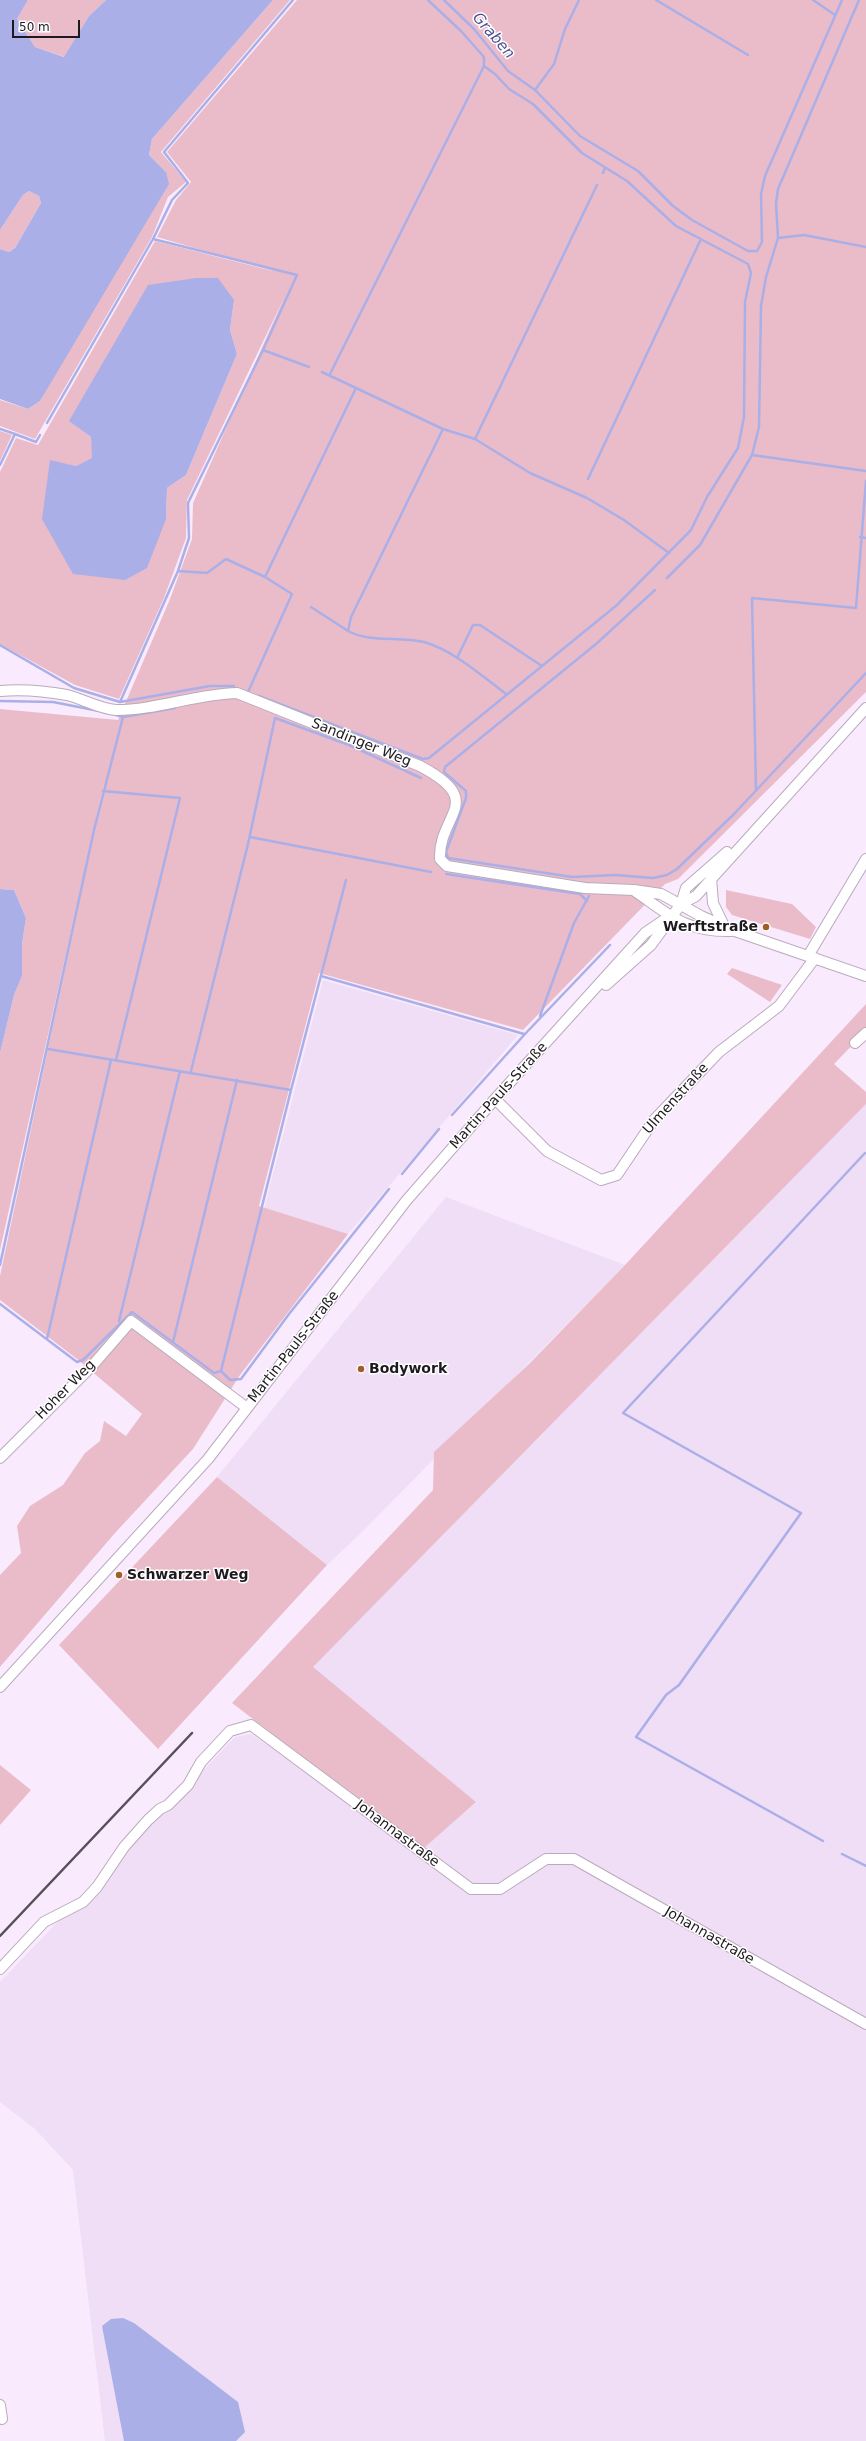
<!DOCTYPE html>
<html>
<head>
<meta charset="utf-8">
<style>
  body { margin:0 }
  #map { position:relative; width:866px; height:2441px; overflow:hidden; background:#f9ebfd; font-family:"DejaVu Sans",sans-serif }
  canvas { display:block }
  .scale { position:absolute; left:12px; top:20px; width:68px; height:18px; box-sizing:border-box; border:2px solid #1e191f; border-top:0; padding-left:5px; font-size:12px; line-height:14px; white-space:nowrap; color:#1e191f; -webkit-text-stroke:3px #fefefe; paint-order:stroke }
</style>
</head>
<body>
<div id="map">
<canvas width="866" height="2441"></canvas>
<div class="scale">50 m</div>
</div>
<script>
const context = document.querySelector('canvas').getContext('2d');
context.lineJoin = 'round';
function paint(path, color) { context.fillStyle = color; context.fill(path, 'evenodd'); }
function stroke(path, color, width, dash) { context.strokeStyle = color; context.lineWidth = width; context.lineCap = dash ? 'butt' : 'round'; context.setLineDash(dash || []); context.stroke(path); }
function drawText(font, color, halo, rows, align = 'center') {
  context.font = font + ' "DejaVu Sans",sans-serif'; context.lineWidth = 3; context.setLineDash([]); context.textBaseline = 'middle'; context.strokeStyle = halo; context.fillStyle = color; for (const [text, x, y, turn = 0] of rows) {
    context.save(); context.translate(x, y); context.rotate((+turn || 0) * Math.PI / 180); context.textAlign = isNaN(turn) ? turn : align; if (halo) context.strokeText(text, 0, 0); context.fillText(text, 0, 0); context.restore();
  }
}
paint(new Path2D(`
  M323,980L518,1035L348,1234L264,1209Z
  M866,1104V2441H105L73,2170L35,2129L0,2102V1982L235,1737L251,1734L423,1849L476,1802L312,1667Z
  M446,1197L625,1265L360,1534L327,1565L217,1477Z`), '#f0ddf6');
paint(new Path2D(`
  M28,0H106L89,16L65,57L35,47L17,19Z
  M273,0H290L161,152L186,182L168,197L152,237L35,439L0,426V400L28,409L40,401L166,172L149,155L152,139Z
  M297,0H866V692L678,879L665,884L523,1030L319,973L259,1206L348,1234L240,1375L193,1449L115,1533L0,1667V1575L21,1553L17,1526L30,1506L63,1485L85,1453L100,1441L104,1421L126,1436L142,1414L77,1359L0,1300V1276L105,779L0,1250V1053L14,995L22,976V944L26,918L14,890L0,889V709L118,720L170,599L192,539L193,503L284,298L187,500L186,538L164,598L119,699L75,685L0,644V472L16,438L38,445L155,241L277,272L157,237L176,200L191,182L167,152ZM234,300L230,330L237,354L186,475L167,488L166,519L50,461L76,466L93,458L91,437L70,421Z
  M29,191L39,196L41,203L15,248L9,252L0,249V230L23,195Z
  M0,431L12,435L0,461Z
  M726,890L792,904L816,927L810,939L732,915L726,907Z
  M732,968L782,985L770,1002L727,974Z
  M866,1004V1031L834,1064L866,1092V1104L313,1667L476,1802L423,1849L232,1703L433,1490L434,1452L530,1363L625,1265Z
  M217,1477L327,1565L158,1749L59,1645Z
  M0,1765L31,1790L0,1825Z`), '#eabcca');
paint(new Path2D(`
  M0,0H28L17,19L35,47L64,57L89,16L106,0H273L152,139L149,155L166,172L169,184L40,401L28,409L0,399V249L9,252L15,248L41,203L39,196L29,191L23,195L0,230Z
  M196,278H218L234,300L230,330L237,354L186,475L167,488L166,519L147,568L125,580L73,574L42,519L50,460L76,466L92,458L91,437L69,421L148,285Z
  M0,889L14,890L26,918L22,944V976L14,995L0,1053Z
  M123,2318L134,2323L238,2402L245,2432L236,2441H124L102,2326L111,2319Z`), '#aaafe7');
stroke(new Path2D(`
  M444,0L474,29L508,71L535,90L580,136L638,171L673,206L692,220L748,251H757L762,242L761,194L765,176L842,0
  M656,0L748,55
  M813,0L835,15
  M535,90L554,64L565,29L579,0
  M603,173L605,168
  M778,238L804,235L866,247
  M263,350L309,367
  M322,372L443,429L475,439L530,473L587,498L624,520L669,553
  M330,374L484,66V57L461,31L428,0
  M47,423L153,239L172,200L188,183L164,152L293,0
  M0,429L15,434L0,465
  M443,429L351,617L348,631C370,643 399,636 424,642C453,650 482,676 506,694
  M15,434L36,442L40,435
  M475,439L597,185
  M752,455L866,471
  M588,479L700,241
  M860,537L866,538
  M178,571L207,573L226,559L265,577L292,594L248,692
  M265,577L356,388
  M667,578L700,545L752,455L759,427L761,306L766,277L778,238L776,203L778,189L859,0
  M655,590L596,644L445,767L444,772L466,791V798L446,852L448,858L572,877L615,875L653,878L667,875L677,869L734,814L866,673
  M311,607L348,631
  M0,645L74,688L120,702L210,686H234
  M457,658L473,625H480L542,666
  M259,696L407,753L423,759L429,758L617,605L691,530L707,497L738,448L744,417L745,302L751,273L748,264L676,226L627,181L582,153L533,104L509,89L495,74L484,66
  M0,701L53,702L99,711
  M120,702L178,571L189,538L188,503L263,350L297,275L153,239
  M113,714L123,717L175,708
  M756,790L752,598L856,608L866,481
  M103,791L180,798L116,1060
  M250,837L431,872
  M446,874L580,894L587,901
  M346,880L291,1090L221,1371L230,1380L241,1379L289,1314L389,1189
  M321,976L524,1034
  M540,1016L574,923L589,896
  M48,1049L291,1090
  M191,1071L248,844L275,718L349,745L421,778
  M452,1115L525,1034L610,945
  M402,1174L439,1129
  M0,1265L94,830L123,717
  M0,1304L77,1362L83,1360L132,1312L214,1373L221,1371
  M119,1321L180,1071
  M47,1339L111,1060
  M173,1342L237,1080
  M823,1841L636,1737L666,1695L679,1685L801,1513L623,1413L865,1153
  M842,1854L866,1866`), '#aaafe7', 2.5);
const minor = new Path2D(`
  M0,691C22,689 45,691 67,695C83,699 100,709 116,710C157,710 196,694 237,693L420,766C488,802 438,814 440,859L447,866L585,888L634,890L661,894L701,916L735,931L866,976
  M711,878L713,903L724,926
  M636,892C671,916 686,932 731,931
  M681,904L696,896L866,708
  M808,956L866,859
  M606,985L651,945L681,904L686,888L727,852
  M855,1043L866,1033
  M495,1099L547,1151L601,1180L617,1175L654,1120L719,1052L779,1006L815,958
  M0,1458L92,1366L131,1321L247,1408
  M0,1687L208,1459L406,1201L495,1099L645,933L670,916
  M0,1969L44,1922L83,1902L97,1887L124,1847L148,1820L160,1809L168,1805L188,1785L201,1762L230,1731L251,1725L471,1889H500L546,1859H574L866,2024
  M0,2405L2,2419`);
stroke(minor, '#b9abbc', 12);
stroke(minor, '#fff', 10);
stroke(new Path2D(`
  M0,1936L192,1733`), '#575059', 2.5);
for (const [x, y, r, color] of [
  [766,927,4,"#a05f2a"],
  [361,1369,4,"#a05f2a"],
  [119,1575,4,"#a05f2a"]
]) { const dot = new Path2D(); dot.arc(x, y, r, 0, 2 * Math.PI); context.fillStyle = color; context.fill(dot); stroke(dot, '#fefefe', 1.5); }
drawText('14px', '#1e191f', '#fefefe', [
  ["Sandinger Weg",361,743,22],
  ["Martin-Pauls-Straße",499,1096,-48],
  ["Ulmenstraße",676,1099,-48],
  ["Martin-Pauls-Straße",294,1347,-52],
  ["Hoher Weg",66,1390,-45],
  ["Johannastraße",397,1834,37],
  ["Johannastraße",709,1936,30]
]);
drawText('bold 14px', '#1e191f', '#fefefe', [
  ["Werftstraße",758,927,"right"],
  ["Bodywork",369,1369],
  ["Schwarzer Weg",127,1575]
], 'left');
drawText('italic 15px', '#4d4f93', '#fefefe', [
  ["Graben",493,36,49]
]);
</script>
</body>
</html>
